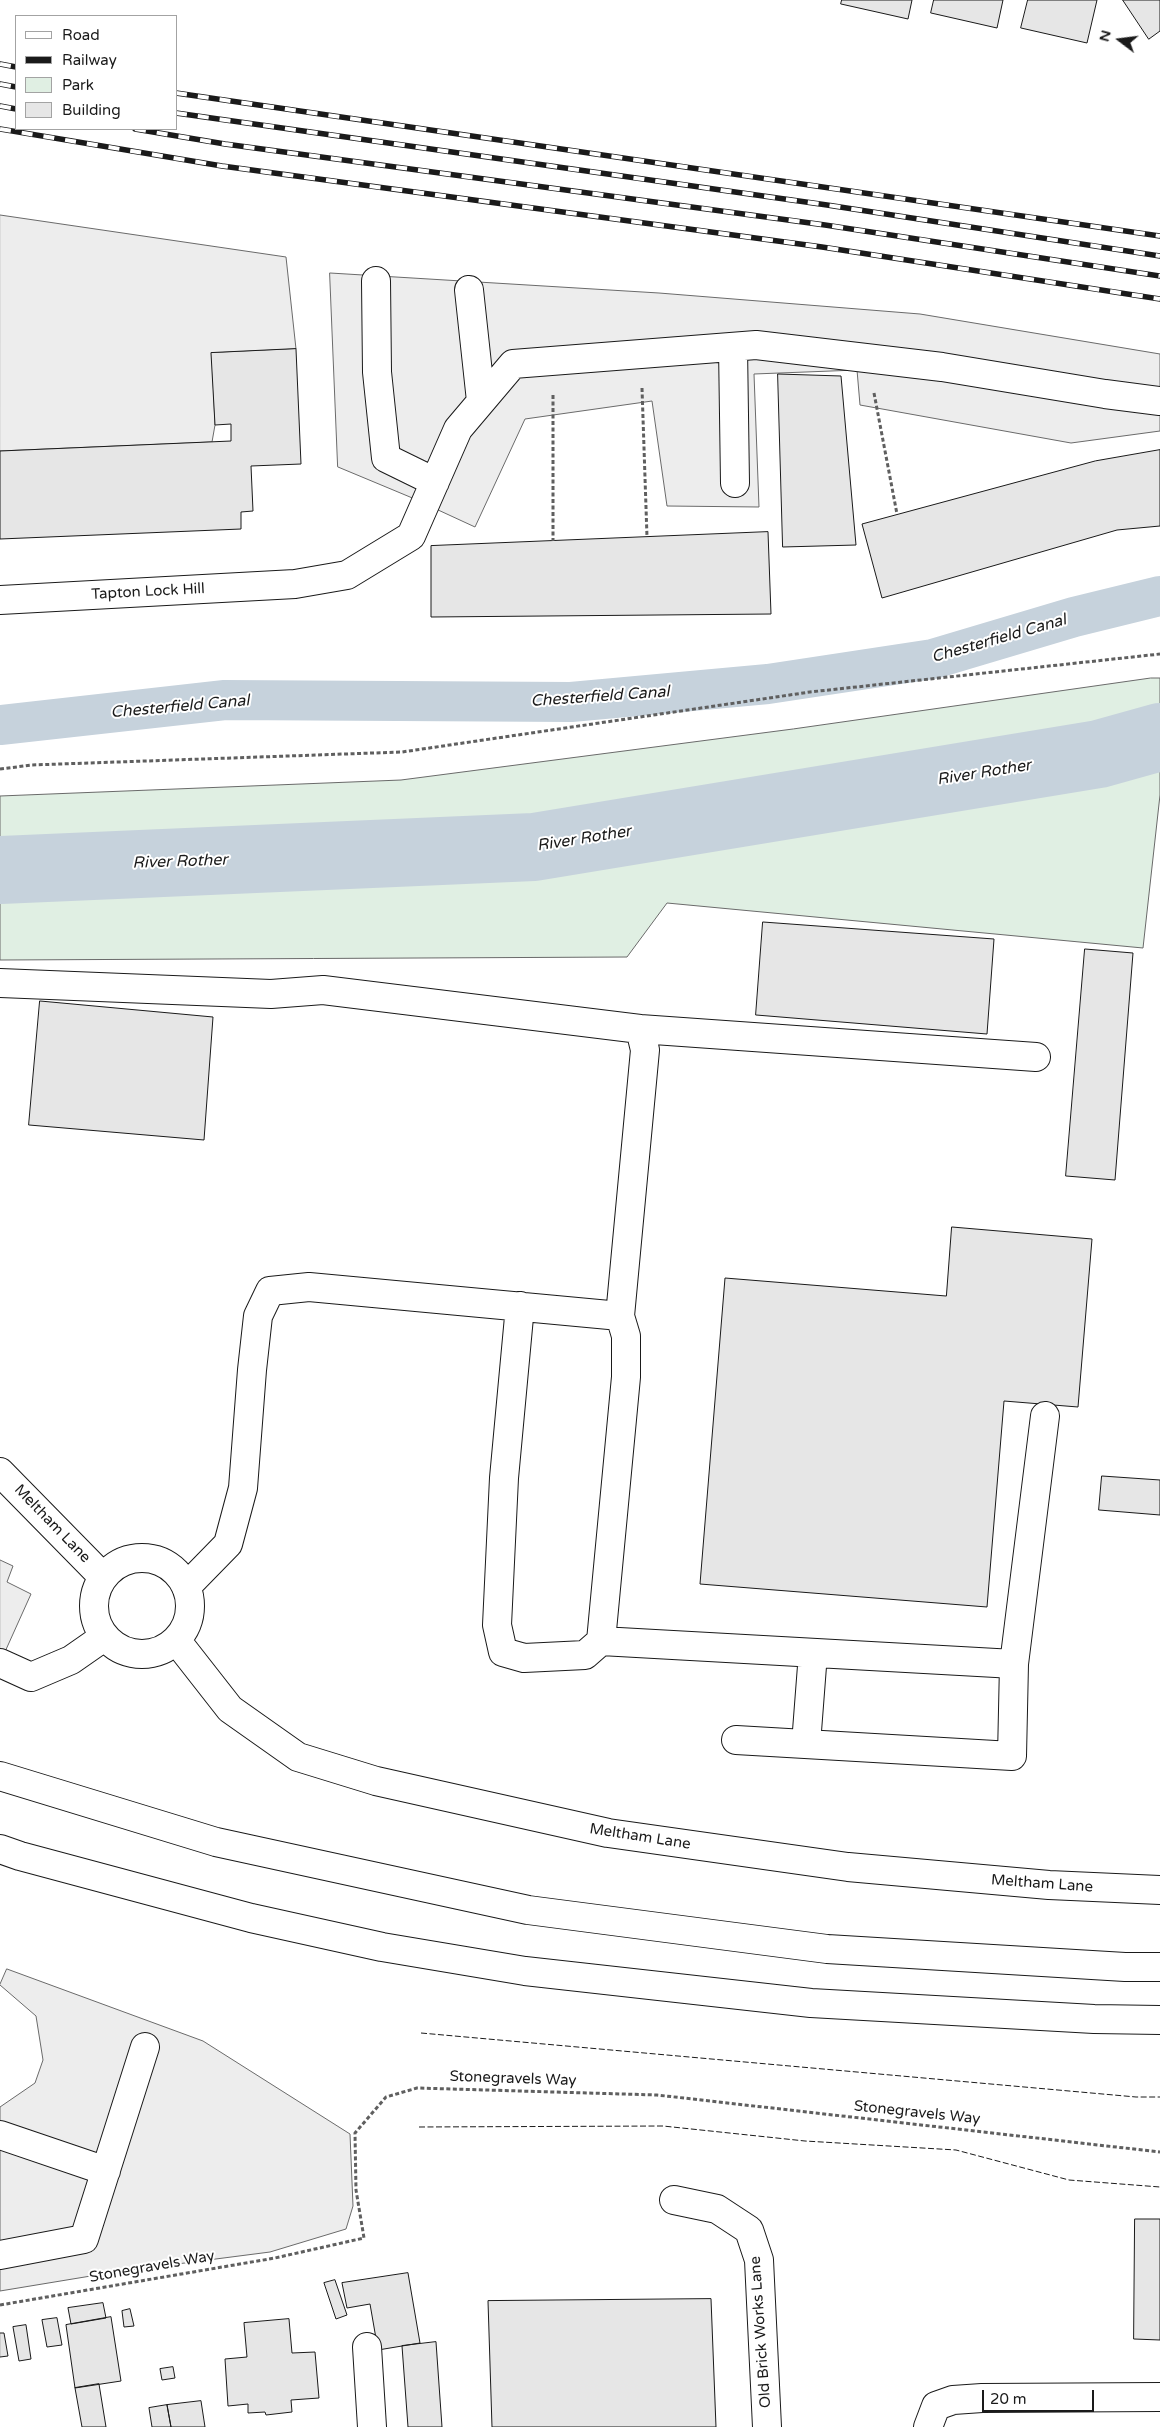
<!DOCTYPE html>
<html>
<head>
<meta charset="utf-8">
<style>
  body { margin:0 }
  #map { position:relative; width:1160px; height:2427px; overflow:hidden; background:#fff; font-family:"Varela Round",sans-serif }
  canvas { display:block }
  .legend { position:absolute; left:15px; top:15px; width:162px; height:115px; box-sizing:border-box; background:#fff; border:1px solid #a3a3a3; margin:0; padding:6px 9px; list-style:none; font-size:15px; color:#1a1a1a }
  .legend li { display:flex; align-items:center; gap:10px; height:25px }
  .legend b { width:25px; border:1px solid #a3a3a3 }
  .north { position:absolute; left:1095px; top:15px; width:50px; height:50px; -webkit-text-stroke:4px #fff; paint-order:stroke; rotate:285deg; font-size:14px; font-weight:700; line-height:20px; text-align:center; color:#1a1a1a }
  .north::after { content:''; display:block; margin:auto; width:18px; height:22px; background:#1a1a1a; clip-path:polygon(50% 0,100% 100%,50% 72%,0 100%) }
  .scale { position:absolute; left:982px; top:2390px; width:112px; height:22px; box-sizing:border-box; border:2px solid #1a1a1a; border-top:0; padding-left:6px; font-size:15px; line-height:18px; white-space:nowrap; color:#1a1a1a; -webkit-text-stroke:4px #fff; paint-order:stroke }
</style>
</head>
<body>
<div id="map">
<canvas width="1160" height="2427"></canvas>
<ul class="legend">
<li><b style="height:6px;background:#fff"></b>Road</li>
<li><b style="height:6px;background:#1a1a1a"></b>Railway</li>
<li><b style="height:14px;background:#e0efe3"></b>Park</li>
<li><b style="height:14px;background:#e6e6e6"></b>Building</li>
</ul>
<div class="north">N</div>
<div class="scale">20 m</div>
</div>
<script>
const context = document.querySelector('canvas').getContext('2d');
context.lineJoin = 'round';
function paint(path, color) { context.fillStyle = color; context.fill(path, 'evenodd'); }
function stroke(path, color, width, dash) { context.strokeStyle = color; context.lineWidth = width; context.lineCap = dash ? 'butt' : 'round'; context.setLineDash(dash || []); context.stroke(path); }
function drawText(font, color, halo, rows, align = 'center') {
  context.font = font + ' "Varela Round",sans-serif'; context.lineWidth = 4; context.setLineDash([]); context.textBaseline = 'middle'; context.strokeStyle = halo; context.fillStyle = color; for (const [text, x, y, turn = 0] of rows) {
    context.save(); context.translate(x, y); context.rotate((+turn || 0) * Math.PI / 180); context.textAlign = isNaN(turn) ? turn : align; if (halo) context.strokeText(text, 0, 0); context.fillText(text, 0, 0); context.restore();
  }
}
const green = new Path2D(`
  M1151,678H1160V795L1143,948L667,903L627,957L0,960V796L401,780L793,729Z`);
paint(green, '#e0efe3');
stroke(green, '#6a6a6a', 1);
const parking = new Path2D(`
  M0,215L286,257L296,349L212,353L215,425L212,442L0,451Z
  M330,273L659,293L920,314L1160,354V431L1071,443L860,405L857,370L754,374L759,507L667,506L652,401L525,419L475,527L410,497L338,467Z
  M0,1560L13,1566L7,1582L31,1594L4,1654L0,1652Z
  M7,1969L203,2041L350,2134L353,2206L346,2229L270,2252L115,2272L0,2291V2107L35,2083L43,2060L36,2016L0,1985Z`);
paint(parking, '#ededed');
stroke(parking, '#6a6a6a', 1);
stroke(new Path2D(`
  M0,725L225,700L571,702L768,684L933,659L1074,617L1160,596`), '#c6d2dc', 40);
stroke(new Path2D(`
  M0,870L534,847L1099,754L1160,737`), '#c6d2dc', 68);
const building = new Path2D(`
  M842,0H912L908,19L841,4Z
  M934,0H1003L997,28L931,13Z
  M1028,0H1097L1087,43L1021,28Z
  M1123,0H1160V31L1149,39Z
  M296,349L301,464L251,466L253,511L241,512V529L0,539V451L231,441V424L215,425L211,353Z
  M778,374L841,376L856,545L783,547Z
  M1160,450V526L1117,530L882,598L862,524L1095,461Z
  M768,532L771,614L431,617V546Z
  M763,922L994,939L987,1034L756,1015Z
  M1085,949L1133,953L1115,1180L1066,1176Z
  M40,1001L213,1017L204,1140L29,1125Z
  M952,1227L1092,1239L1078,1407L1004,1401L987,1607L700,1584L725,1278L946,1296Z
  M1102,1476L1160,1480V1515L1099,1510Z
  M1135,2219H1160V2340L1134,2339Z
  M408,2273L420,2343L378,2350L370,2304L347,2308L342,2283Z
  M335,2280L347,2315L336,2319L324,2283Z
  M711,2299L716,2427H492L488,2301Z
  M103,2303L106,2318L71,2324L68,2308Z
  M130,2309L134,2326L124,2327L122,2311Z
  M111,2317L121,2381L75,2388L66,2325Z
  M57,2318L62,2345L47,2347L42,2320Z
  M289,2319L292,2353L315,2352L319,2398L291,2400L292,2412L266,2415L265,2412L248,2413V2404L228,2406L225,2359L247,2357L244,2323Z
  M26,2325L31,2359L19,2361L13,2327Z
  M0,2333H4L8,2356L0,2357Z
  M436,2342L442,2427H408L402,2346Z
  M173,2367L175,2378L162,2380L160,2369Z
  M99,2384L106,2427H82L75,2388Z
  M201,2401L205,2427H171L167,2405Z
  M167,2405L171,2427H152L149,2408Z`);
paint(building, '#e6e6e6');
stroke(building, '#1a1a1a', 1);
const minor = new Path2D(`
  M376,281L377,372L386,458L435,482
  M469,290L481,401
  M733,347L735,483
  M0,600L295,584L347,575L411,536L458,429L513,364L756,345L942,367L1105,394L1160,401
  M0,983L271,994L323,990L640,1029L645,1050L620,1316L626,1336V1377L601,1641L585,1655L524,1658L503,1652L497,1625L504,1478L520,1306
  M640,1029L1036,1057
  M0,1472L103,1577
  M94 1606a48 48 0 1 1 96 0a48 48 0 1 1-96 0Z
  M186,1587L228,1544L243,1488L252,1370L258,1316L270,1291L309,1287L620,1316
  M176,1640L230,1709L298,1757L376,1781L608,1833L848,1867L1049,1885L1160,1890
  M601,1641L1014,1664
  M0,1663L31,1677L71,1660L104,1637
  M736,1740L1012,1756L1014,1664L1045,1416
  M806,1744L813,1653
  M0,2135L106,2171
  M674,2200L717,2209L749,2230L759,2260L767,2427
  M0,2255L84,2239L145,2047
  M367,2347L372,2427
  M928,2427L936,2406L953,2400L982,2398L1160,2397`);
const highway = new Path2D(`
  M0,1776L216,1842L528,1910L827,1949L1125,1967H1160
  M0,1849L20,1856L251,1918L382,1947L525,1971L811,2003L1094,2019L1160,2020`);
stroke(minor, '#1a1a1a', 30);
stroke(highway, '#1a1a1a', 30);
stroke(new Path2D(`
  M642,388L647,537
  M874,393L897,514
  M553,395V541
  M0,769L32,765L402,752L810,692L1160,654
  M0,2305L275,2258L364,2238L356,2190L355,2133L386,2097L417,2088L657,2095L1160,2152`), '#5f5f5f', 3, [4, 2.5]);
stroke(minor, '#fff', 28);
stroke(highway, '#fff', 28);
const rail = new Path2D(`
  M0,64L16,67
  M0,84L16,87
  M176,93L1160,236
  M0,106L16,109
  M176,113L827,205L1160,256
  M0,129L222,166L822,247L1160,299
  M135,129L225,144L825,225L1160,276`);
stroke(rail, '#1a1a1a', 5.5);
stroke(rail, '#fff', 4, [11]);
stroke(new Path2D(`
  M421,2033L1136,2097H1160
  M419,2127L663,2126L805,2141L956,2150L1069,2180L1160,2187`), '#1a1a1a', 1, [6, 2.5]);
drawText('15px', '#1a1a1a', '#fff', [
  ["Tapton Lock Hill",148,592,-3],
  ["Meltham Lane",52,1524,46],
  ["Meltham Lane",640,1837,9],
  ["Meltham Lane",1042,1884,4],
  ["Stonegravels Way",513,2079,2],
  ["Stonegravels Way",917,2113,6],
  ["Stonegravels Way",152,2267,-10],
  ["Old Brick Works Lane",761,2332,-94]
]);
drawText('italic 16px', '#1a1a1a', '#fff', [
  ["Chesterfield Canal",999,639,-16],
  ["Chesterfield Canal",600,697,-4],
  ["Chesterfield Canal",180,707,-5],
  ["River Rother",984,773,-9],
  ["River Rother",584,839,-9],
  ["River Rother",180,862,-2]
]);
</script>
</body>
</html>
